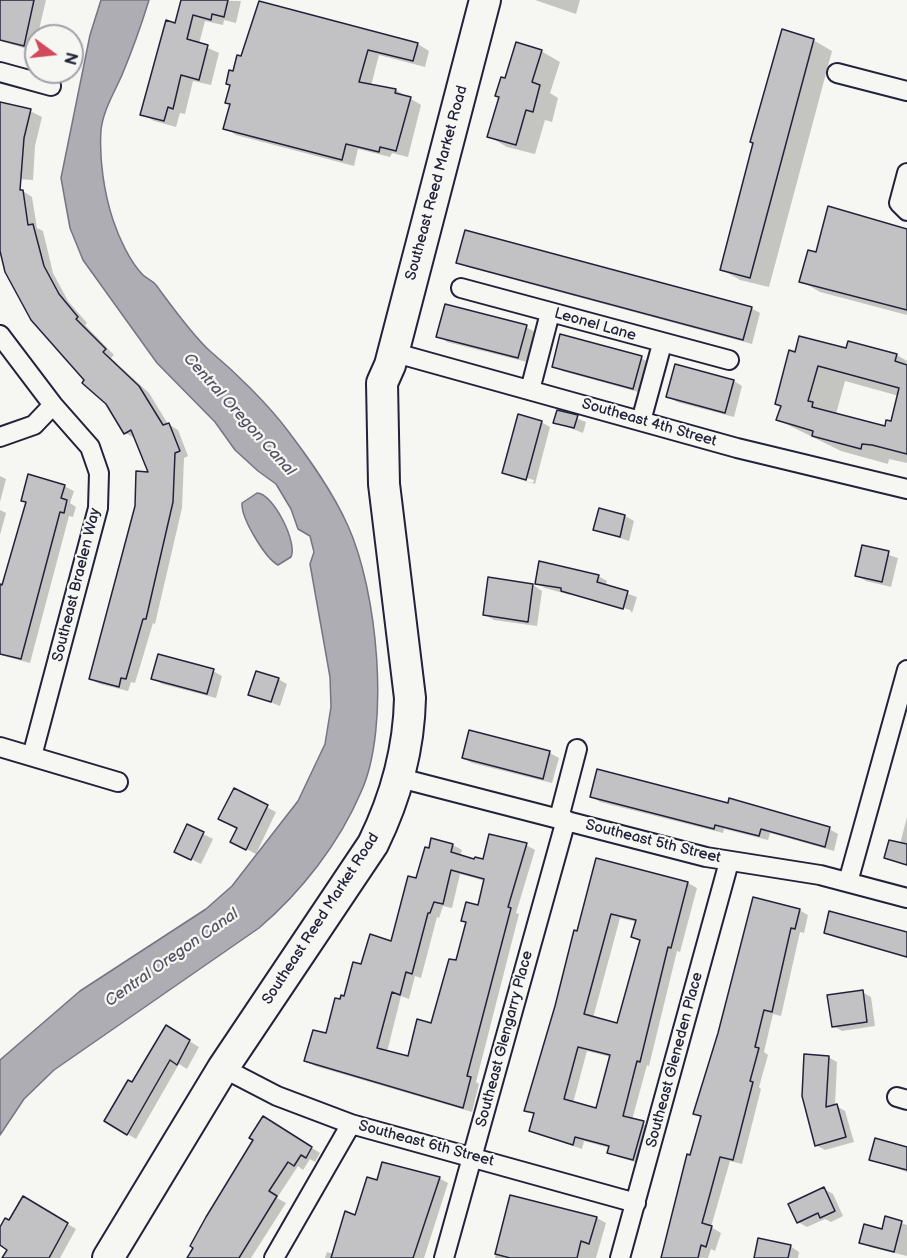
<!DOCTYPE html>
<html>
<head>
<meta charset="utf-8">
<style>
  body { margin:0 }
  #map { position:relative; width:907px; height:1258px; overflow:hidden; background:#f6f6f2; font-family:"Balsamiq Sans",sans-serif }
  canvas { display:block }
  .north { position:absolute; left:24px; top:24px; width:60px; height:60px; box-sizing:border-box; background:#f6f6f2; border:2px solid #a1a1a9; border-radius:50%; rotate:105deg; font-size:16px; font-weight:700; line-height:24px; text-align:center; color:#22223b }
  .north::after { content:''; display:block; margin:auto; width:21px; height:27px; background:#d1495b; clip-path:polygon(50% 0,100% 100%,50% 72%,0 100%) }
</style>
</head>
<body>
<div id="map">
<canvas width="907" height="1258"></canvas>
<div class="north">N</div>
</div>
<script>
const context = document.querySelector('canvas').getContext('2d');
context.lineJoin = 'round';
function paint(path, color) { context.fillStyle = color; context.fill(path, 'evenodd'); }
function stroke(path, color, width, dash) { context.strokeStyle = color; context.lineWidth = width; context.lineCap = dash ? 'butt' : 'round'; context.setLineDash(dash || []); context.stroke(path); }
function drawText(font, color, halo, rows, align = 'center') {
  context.font = font + ' "Balsamiq Sans",sans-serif'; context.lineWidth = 4.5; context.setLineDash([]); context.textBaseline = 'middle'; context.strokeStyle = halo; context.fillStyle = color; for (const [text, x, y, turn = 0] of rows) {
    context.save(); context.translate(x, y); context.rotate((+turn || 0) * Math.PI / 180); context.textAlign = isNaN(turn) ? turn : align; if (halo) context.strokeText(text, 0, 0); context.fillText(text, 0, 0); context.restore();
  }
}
const water = new Path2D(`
  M101,0H149C141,26 132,51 122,75C114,93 103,111 101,130C99,158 104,193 113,220C119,238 130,262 143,275C147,279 152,280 156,285C171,305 192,335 210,351C235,372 268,404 288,431C310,460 333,492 348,526C377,590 391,726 361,792C339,844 301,892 259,928L54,1070L24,1099L0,1135V1060L80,991L206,909L232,886L298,801L325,744L331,707L330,677L310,564L314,552L310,536L298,529L291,509L276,484L258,471L235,450L215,422L157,363L83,260L70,228L61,178L90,35Z
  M257,493C273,493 298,543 291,557L278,565C265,558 241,518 242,503Z`);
paint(water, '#adadb3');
stroke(water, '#757583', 1.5);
paint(new Path2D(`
  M2,0H46L34,51L0,41Z
  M183,0L241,1L236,23L224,20L223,25L205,21L199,44L219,53L211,85L193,81L185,114L180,113L176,127L154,121L142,114L176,25Z
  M535,0H580L576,14Z
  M260,3L418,44L429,51L425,67L379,55L371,86L396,90L421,105L408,157L392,153L390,157L358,149L354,166L236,135L225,128L231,105L226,102L234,73L242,58Z
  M813,40L832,51L769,287L740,280L721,269Z
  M541,51L560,62L550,93L558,98L552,122L545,120L535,154L507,147L488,136L506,80Z
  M0,103L30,111L42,117L35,146L33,180L0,178Z
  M23,191L32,197L37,228L43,231L53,273L68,301L87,323L85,325L114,355L111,358L149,393L168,424L178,430L188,456L184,458L182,508L155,624L153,623L135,683L131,682L128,691L100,684L90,679L150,473L135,438L125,433L107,403L86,380L0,248V195Z
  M907,230V315L820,292L801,281L817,254Z
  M458,262L751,308L760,313L752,344L467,267Z
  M526,327L535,332L527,362L447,342L438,336Z
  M849,343L897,355L907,361V463L889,459L888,464L841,451L778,420L796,354L847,349ZM845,381L899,396L892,423L886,428L836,414Z
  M641,358L650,363L642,393L562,371L553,366Z
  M734,381L742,386L734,417L677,402L668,397Z
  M558,411L586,422L583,433L555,422Z
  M541,422L550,427L535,484L513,478L533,483L534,480L512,474V477L504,473Z
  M0,476L6,479L0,502Z
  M64,486L74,491L70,503L76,507L73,517L69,516L30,663L0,655V593L27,503L23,500Z
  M0,510L6,513L0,535Z
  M625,516L634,521L629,541L595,530Z
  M864,547L898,558L891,587L866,581L857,575Z
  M598,576L607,581L606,586L637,597L632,613L630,610L570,592V595L545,588L536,583Z
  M489,579L533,585L542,591L537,626L494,620L485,615Z
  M213,671L222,676L216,698L162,684L153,678Z
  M278,679L287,684L280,706L250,694Z
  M550,753L559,758L552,783L472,763L463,758Z
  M234,790L276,812L256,854L241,846Z
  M591,796L829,829L838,834L834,851L770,833L768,840L724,829L723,833L600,802Z
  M907,817V866L886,858L900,844Z
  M188,826L213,839L201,864L185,856Z
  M453,845L462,850L460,856L475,861H484L526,845L535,850L516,913L519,914L476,1082L479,1084L472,1112L315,1066L306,1061L327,1035L341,1001L362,966L392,942L417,880ZM460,874L485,881L479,907L432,1025L409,1058L387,1052L401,996L409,999L415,976L421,978L437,917L439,918L443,906L452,908Z
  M597,860L688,883L697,888L680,952L677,951L649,1066L647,1065L632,1120L652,1128L642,1164L618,1157L609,1152L610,1148L584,1141L582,1149L540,1135L531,1130L535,1115L526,1110L578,932ZM620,918L637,922L633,937L641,942L618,1024L593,1018ZM587,1051L611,1057L597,1109L573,1103Z
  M799,910L808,915L804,933L800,932L781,1016L773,1014L764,1052L768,1055L759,1087L761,1089L742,1164L730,1161L711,1227L721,1233L715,1251L711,1249L708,1258H661L688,1156L691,1157L702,1118L695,1114Z
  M825,932L907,934V958L834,937Z
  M862,992L871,997L875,1026L842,1031L833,1026Z
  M166,1027L199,1047L187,1069L179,1064L136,1139L106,1121L132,1084Z
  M828,1057L837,1062L835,1105L845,1111L854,1142L825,1150L816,1145Z
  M272,1123L320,1153L315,1162L310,1159L303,1170L298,1166L277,1198L286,1203L251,1258H189Z
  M907,1148V1172L871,1160Z
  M439,1178L448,1183L424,1258H325L327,1252L334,1254L378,1182Z
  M824,1189L833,1194L843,1216L831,1222L825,1219L807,1227L798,1222Z
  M511,1197L597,1218L606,1223L596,1258H495Z
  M24,1198L76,1229L60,1258H4L9,1249L0,1243V1231Z
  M886,1218L907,1225V1256L870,1247L861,1242L883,1230Z
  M790,1246L799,1252L798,1258H756Z`), '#0003');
const building = new Path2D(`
  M0,0H34L24,46L0,40Z
  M181,0H228L224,17L212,14L211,20L193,15L187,39L208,45L199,80L181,75L173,109L168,107L164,121L140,115L166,20L175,23Z
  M259,1L418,43L413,61L368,50L359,82L396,89L395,93L411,97L396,151L380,147L379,152L346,144L342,160L223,129L230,104L225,103L230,85L226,84L229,70L233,71L237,55L241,56Z
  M782,29L814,39L750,278L720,270L753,143L750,142Z
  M516,42L542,50L532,82L540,85L533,112L526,110L516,145L487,137L499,97L495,96L501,77L505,78Z
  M0,102L31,109L24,138L20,190H23L28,225L33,224L44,266L59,294L78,317L76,319L106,349L103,352L139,386L163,425L169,423L180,451L175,453L173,502L146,619H143L126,679L121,678L119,687L89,679L135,506L136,471L148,472L131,430L124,434L106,404L82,383L84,380L31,320L5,272L0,251Z
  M828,206L907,229V310L799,282L808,250L816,252Z
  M465,230L752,307L743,340L456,263Z
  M445,304L527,325L518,358L436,337Z
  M560,334L642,356L633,389L552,367Z
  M799,336L846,348L848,341L897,354L895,361L907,365V454L872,445L862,444L861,449L812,436L813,431L776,420L781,406L775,404L789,350L795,352ZM818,366L899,388L891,421L886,420L885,426L812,407L813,402L808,401Z
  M675,364L734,380L725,413L666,397Z
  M557,410L578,415L574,428L553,423Z
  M518,414L542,421L526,480L502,473Z
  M28,474L65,485L61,498L67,500L64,513L60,512L21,659L0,654V584L2,585L26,502L21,501Z
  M599,508L625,515L620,537L593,530Z
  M862,545L889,551L882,582L855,576Z
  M539,561L599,575L597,582L628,591L623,609L561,591V588L535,584Z
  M488,577L533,584L528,622L483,615Z
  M158,654L214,669L207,694L151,679Z
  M256,671L279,678L271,702L248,695Z
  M469,730L550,751L543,779L462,758Z
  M597,769L728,803L729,798L830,827L825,847L761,829L759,836L715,825L714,829L590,797Z
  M234,788L268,805L246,850L230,842L237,828L218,819Z
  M187,824L204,832L191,860L174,852Z
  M489,834L527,843L508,907L511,908L467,1076L471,1077L463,1108L304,1061L313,1030L326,1033L335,998L340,999L341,995L344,996L353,962L361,964L370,934L391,941L408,876L416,878L425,847L429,848L431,838L453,844L451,852L474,859L475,857L483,859ZM451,870L484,879L478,905L466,902L461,921L466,922L456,960L449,959L431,1023L417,1019L408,1056L377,1048L392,992L400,995L406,972L412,974L428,913H430L434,902L443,904Z
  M889,840L907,844V865L884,858Z
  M596,858L688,882L671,948L668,947L640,1062L637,1061L623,1116L644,1121L633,1160L607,1153L609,1146L575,1137L573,1145L529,1131L534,1113L524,1111L555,1006L574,930L577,931ZM611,914L636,920L631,937L640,940L617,1023L584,1014ZM578,1047L610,1055L596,1108L564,1099Z
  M753,897L800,909L795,929L791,928L772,1012L764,1010L755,1047L759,1048L750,1081L753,1082L733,1160L720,1157L710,1194L702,1223L712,1226L706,1247L701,1245L698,1258H661L687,1154L690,1155L701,1116L693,1114L718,1033Z
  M829,911L907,932V957L824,933Z
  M863,990L867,1022L832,1027L827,995Z
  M166,1025L190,1040L177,1065L170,1060L127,1135L104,1121L128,1080L132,1082Z
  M804,1054L829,1056L826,1107L837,1104L846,1137L815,1146L802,1096Z
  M263,1116L312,1147L306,1158L301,1155L294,1166L288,1162L269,1191L277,1196L239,1258H187L193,1248L190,1246L206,1217L253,1140L249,1138Z
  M875,1138L907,1147V1170L869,1160Z
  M382,1162L440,1177L413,1258H331L345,1211L355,1215L367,1177L377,1180Z
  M824,1187L835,1211L820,1218L818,1213L797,1223L788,1204Z
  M510,1195L597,1217L589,1244L581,1241L577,1258H510L495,1254Z
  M23,1196L68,1223L49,1258H2L7,1250L0,1245V1227L5,1218L9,1220Z
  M885,1216L902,1221L894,1252L859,1243L864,1224L882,1229Z
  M758,1238L791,1245L788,1258H754Z`);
paint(building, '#c2c2c4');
stroke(building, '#22223b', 1.5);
const minor = new Path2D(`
  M0,72L51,86
  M837,73L907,91
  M907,173L899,203L907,211
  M461,288L729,360
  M0,335L53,405L90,447L99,473L98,508L32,756
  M392,352L737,448L907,489
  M530,390L550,313
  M641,421L662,344
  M0,437L34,425L53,405
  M0,747L118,782
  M400,778L706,857L820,875L907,898
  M559,818L577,749
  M848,882L907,670
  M223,1068L277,1096L351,1124L636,1203
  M897,1097L907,1100
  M274,1258L351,1124
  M444,1258L566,820
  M620,1258L729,862`);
const primary = new Path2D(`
  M108,1258L223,1068L373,844C396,797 409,751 410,698L384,484L382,383L390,365L485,0`);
stroke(minor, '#22223b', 22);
stroke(primary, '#22223b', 34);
stroke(minor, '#f6f6f2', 18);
stroke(primary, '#f6f6f2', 30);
drawText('15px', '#22223b', '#f6f6f2', [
  ["Southeast Reed Market Road",437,183,-75],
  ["Leonel Lane",595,325,16],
  ["Southeast 4th Street",649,423,16],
  ["Southeast Braelen Way",77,585,-76],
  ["Southeast 5th Street",653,842,14],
  ["Southeast Reed Market Road",321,919,-57],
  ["Southeast Glengarry Place",505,1039,-75],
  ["Southeast Gleneden Place",675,1060,-75],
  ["Southeast 6th Street",426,1144,15]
]);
drawText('italic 16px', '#535365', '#f6f6f2', [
  ["Central Oregon Canal",239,415,48],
  ["Central Oregon Canal",172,958,-35]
]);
</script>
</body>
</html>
